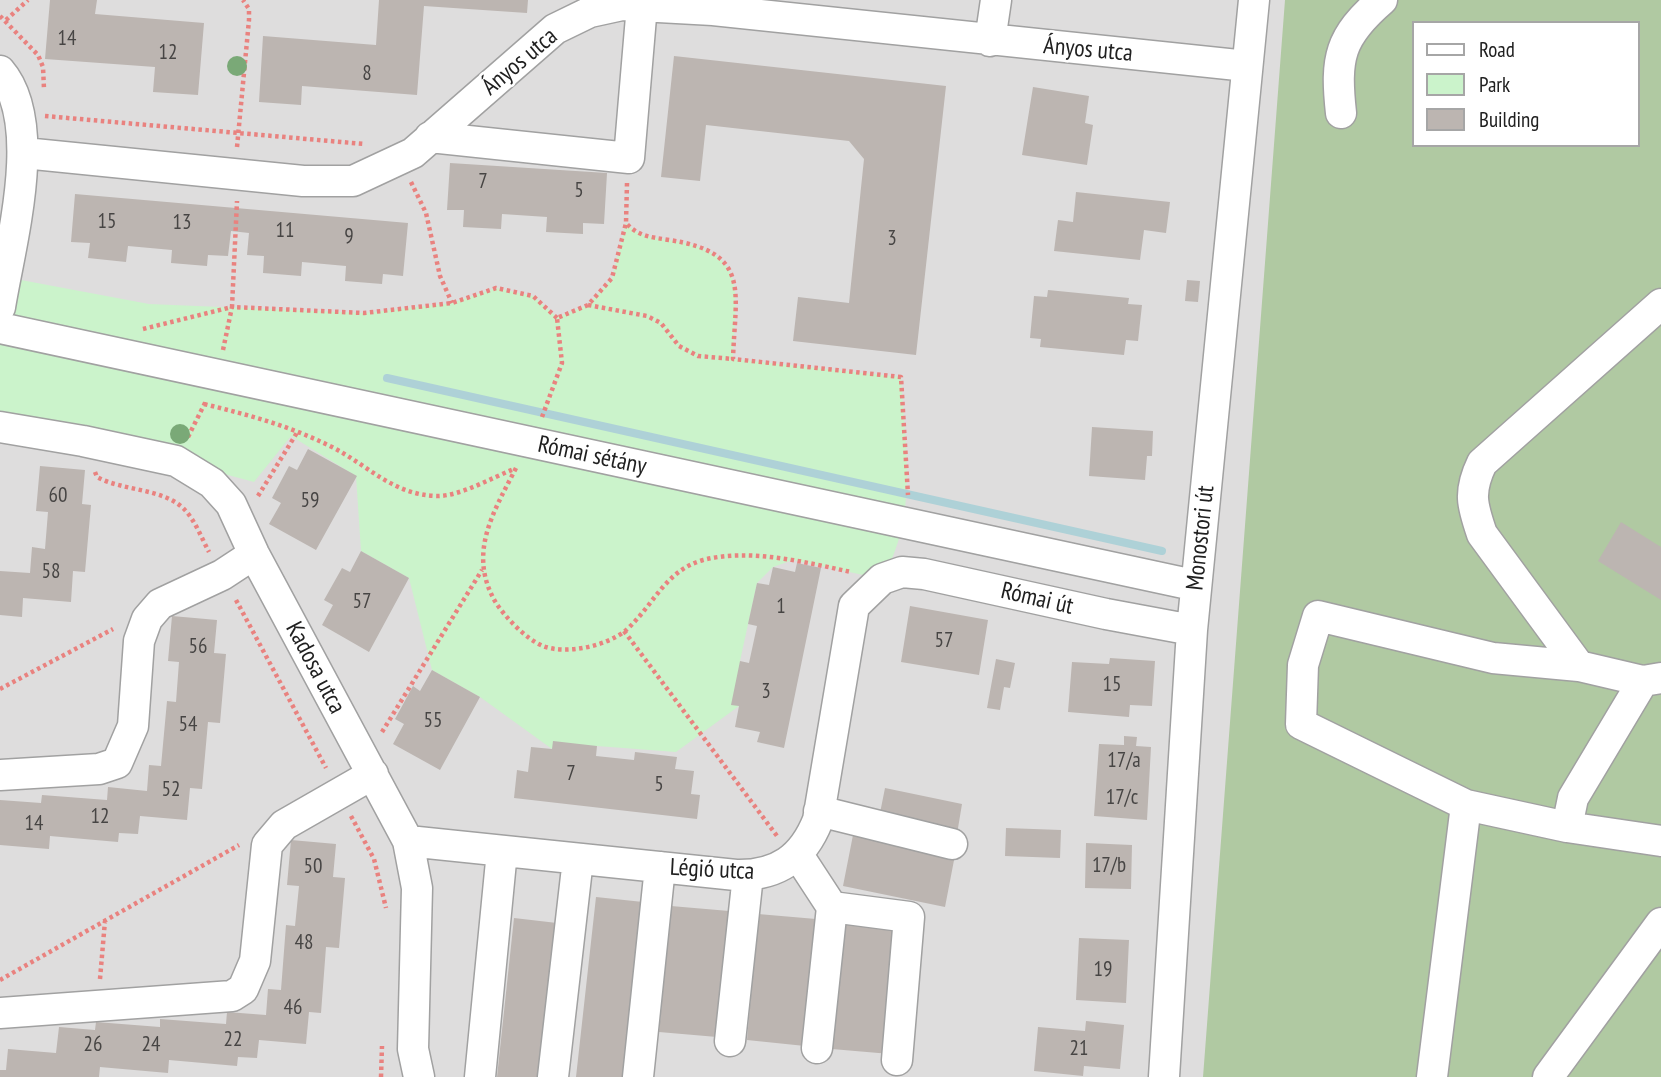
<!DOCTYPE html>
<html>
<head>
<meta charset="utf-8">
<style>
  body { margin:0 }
  #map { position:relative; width:1661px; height:1077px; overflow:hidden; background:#efece8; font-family:"PT Sans Narrow",sans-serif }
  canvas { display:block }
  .legend { position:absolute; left:1412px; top:21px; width:228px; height:126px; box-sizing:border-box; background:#fff; border:2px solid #a6a6a6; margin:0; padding:9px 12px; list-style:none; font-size:21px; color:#202020 }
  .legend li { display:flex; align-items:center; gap:14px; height:35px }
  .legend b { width:35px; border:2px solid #a6a6a6 }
</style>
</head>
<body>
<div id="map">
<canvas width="1661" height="1077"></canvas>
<ul class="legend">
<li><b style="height:9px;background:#fff"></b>Road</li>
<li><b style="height:19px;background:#cbf3cb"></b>Park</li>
<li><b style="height:19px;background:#bcb5b1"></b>Building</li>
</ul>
</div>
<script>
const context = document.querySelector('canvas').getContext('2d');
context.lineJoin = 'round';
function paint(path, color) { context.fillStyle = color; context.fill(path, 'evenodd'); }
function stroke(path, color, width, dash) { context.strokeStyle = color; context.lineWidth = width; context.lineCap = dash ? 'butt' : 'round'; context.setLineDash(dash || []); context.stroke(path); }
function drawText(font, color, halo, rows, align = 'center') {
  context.font = font + ' "PT Sans Narrow",sans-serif'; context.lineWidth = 5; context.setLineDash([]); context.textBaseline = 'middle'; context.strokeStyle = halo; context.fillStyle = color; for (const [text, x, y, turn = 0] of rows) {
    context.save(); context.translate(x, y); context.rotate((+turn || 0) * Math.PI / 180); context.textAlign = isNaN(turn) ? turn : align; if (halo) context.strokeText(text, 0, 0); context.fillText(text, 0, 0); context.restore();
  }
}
paint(new Path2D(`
  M0,0H1661V1077H0ZM1414,23H1638V145H1414Z`), '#dedddd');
paint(new Path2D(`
  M1285,0H1661V1077H1203ZM1414,23H1638V145H1414Z`), '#b0c9a2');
paint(new Path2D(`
  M626,223C639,237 651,237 669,240C751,252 735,292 733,359L901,377C905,448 919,515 882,579L793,560L773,567L757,583L740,661L739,706L676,752L597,746L552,749L480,697L432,670L409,578L361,551L356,476L291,436L254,482L176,461L0,427V304L5,277L149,304L364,313L452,303L496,288L533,296L557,317L588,305L612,278Z`), '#cbf3cb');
stroke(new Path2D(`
  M387,378L1162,551`), '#aed1d7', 8);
paint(new Path2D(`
  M50,0H97L95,14L204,23L198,95L153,92L155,67L45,59Z
  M379,0H528L527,13L424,6L417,95L302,86L301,105L259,102L263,36L376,45Z
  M674,56L946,86L916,355L793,341L798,297L849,303L864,159L849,141L706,125L700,181L661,177Z
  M1033,87L1089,96L1085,123L1093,125L1087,165L1022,155Z
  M450,163L607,173L604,224L583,223V234L546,232L547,217L502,214L501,229L463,227L464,210H447Z
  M1076,192L1170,202L1166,233L1144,230L1140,260L1054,251L1058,220L1073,222Z
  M75,194L408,223L403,276L383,274L382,284L345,281L346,266L302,262L301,276L263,273L264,256L247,255L249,233L231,231L228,256L208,255L207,266L171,263L172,250L128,246L126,262L88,258L90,243L71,242Z
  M1187,280L1200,281L1198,302L1185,301Z
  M1048,290L1129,298L1128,304L1142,305L1138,341L1126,340L1124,355L1040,347L1041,339L1030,338L1034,296L1047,297Z
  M1092,427L1153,431L1152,456H1147L1145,480L1089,476Z
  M308,449L357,476L316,550L269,524L281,503L272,498L289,466L297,470Z
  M40,466L85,470L82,504L91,505L85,572L73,571L71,602L23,598L22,617L0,615V571L30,573L32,547L45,549L48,512L36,511Z
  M1621,522L1661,547V600L1598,561Z
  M361,551L409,578L369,652L322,625L333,605L324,600L342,568L350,572Z
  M797,563L821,568L784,748L757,742L760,732L735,727L739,706L731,705L740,661L749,663L757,626L748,624L757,583L769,585L773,567L795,572Z
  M910,606L988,620L979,675L901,662Z
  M172,616L217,620L214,653L226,654L220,723L208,722L202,789L190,788L187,820L140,816L138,834L119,833L118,842L50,836L49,849L0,845V800L41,803L42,795L107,800L108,787L147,791L149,765L161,766L167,701L176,702L179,662L168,661Z
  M1110,658L1155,661L1152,706L1130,705L1129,717L1068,712L1072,662L1109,664Z
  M996,659L1015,663L1010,688L1004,687L1000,710L987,708Z
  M432,670L480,697L440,770L393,744L404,724L395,719L413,686L420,691Z
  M1124,736L1137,737L1136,746L1151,747L1147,820L1094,816L1099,744L1124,745Z
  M553,741L597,746L596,756L634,760L635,752L677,757L675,769L694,771L691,794L700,795L697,819L514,798L517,770L528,772L531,747L552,749Z
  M885,788L962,804L957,834L879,818Z
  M1006,828L1061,830L1060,858L1005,856Z
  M853,835L955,855L945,907L843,886Z
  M291,840L336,844L333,877L345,878L339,948L326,947L321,1013L309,1012L306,1044L259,1040L257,1058L238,1057L237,1066L169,1060L168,1073L100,1067L99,1077H0V1070H6L8,1049L56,1053L59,1027L95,1030L96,1022L160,1027V1019L226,1024L227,1012L266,1015L268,989L281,990L286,925L295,926L299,886L287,885Z
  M1086,843L1132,845L1131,889L1085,888Z
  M596,897L643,902L624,1077H576Z
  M671,906L729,911L717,1037L659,1032Z
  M758,914L816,919L805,1046L747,1040Z
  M514,918L557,923L540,1077H497Z
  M844,923L902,928L890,1054L832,1049Z
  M1079,938L1129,940L1126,1003L1076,1000Z
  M1086,1021L1124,1025L1120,1069L1084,1066L1083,1076L1034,1071L1038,1027L1085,1031Z`), '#bcb5b1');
const minor = new Path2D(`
  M990,41L996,0
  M0,71C45,123 10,245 0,307
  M1341,113C1335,58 1339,37 1382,0
  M430,137L629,158L642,5
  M24,153L303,181H353L413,153L555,29L590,12L622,5L713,10L1247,66
  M0,328L1184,583
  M0,427L83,441L176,461L212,483L231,504L254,554L408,841L417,888L413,1049L419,1077
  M1579,666L1482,534C1472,505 1468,492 1482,463L1661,304
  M1661,678L1643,681L1573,798L1567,827L1661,841
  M0,775L99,769L117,763L133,726L139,641L147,619L160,604L222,575L254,554
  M1466,805L1301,724L1303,665L1318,616L1493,658L1579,666L1643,681
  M819,811L952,844
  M408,841L736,875C778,876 803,858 818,820L854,606L882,579L902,572L924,574L1106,614L1192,630
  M798,855L832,907L817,1048
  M832,907L909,917L897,1060
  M0,1013L232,996L243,989L255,961L267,845L284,825L373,774
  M730,1041L748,875
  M480,1077L502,851
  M553,1077L578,859
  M638,1077L660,867
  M1164,1077L1192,630L1254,0
  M1432,1077L1466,805L1567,827
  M1548,1077L1661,923`);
stroke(minor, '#a1a1a1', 33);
stroke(new Path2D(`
  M0,16L38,55L43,67L44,89
  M6,20L28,0
  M45,116L364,144
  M237,147L249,20V9L243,0
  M411,182L426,213L440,276L452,303
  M627,183L626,223C639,237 651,237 669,240C752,252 735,292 733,359L901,377L908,495
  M588,305L647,316L661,323L679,346L698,356L733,359
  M143,329L232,307L237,201
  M223,350L232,307L364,313L452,303L496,288L533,296L557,318
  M204,404C249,415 290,426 332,447C369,466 393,495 437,496C461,496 491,478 514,469
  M542,417L562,363L557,318L588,305L612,278L626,223
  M188,437L206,401
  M516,468C493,513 467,554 496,603C506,618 526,639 543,646C566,655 606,646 625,631C653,607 664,571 703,560C750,548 804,562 851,572
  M95,472L97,477C122,491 163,488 184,509C195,520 202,539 209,552
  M258,496L298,431
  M236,600L326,768
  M624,631L777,836
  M0,689L113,629
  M382,732L482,570
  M351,816L374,859L386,908
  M100,979L105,921
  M0,980L239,845
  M381,1077L382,1046`), '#e9827f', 4.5, [3.5, 3.5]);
stroke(minor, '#fff', 30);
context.fillStyle = '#7aa977';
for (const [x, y] of [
  [237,66],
  [180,434]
]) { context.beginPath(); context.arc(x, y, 10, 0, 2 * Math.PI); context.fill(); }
drawText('21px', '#474544', null, [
  ["14",67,39],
  ["12",168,53],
  ["8",367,74],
  ["7",483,182],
  ["5",579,191],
  ["15",107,222],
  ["13",182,223],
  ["11",285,231],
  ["9",349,237],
  ["3",892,239],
  ["60",58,496],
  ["59",310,501],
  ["58",51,572],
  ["57",362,602],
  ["1",781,607],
  ["57",944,641],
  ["56",198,647],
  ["15",1112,685],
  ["3",766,692],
  ["55",433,721],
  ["54",188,725],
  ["17/a",1124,761],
  ["7",571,774],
  ["5",659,785],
  ["52",171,790],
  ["17/c",1122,798],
  ["12",100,817],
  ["14",34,824],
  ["17/b",1109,866],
  ["50",313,867],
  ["48",304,943],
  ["19",1103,970],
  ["46",293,1008],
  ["22",233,1040],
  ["26",93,1045],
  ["24",151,1045],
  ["21",1079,1049]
]);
drawText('24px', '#202020', '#fff', [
  ["Ányos utca",1088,50,5],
  ["Ányos utca",520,62,-40],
  ["Római sétány",592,456,12],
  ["Monostori út",1201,538,-84],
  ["Római út",1037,599,13],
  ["Kadosa utca",315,668,62],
  ["Légió utca",712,870,3]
]);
</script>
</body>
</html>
